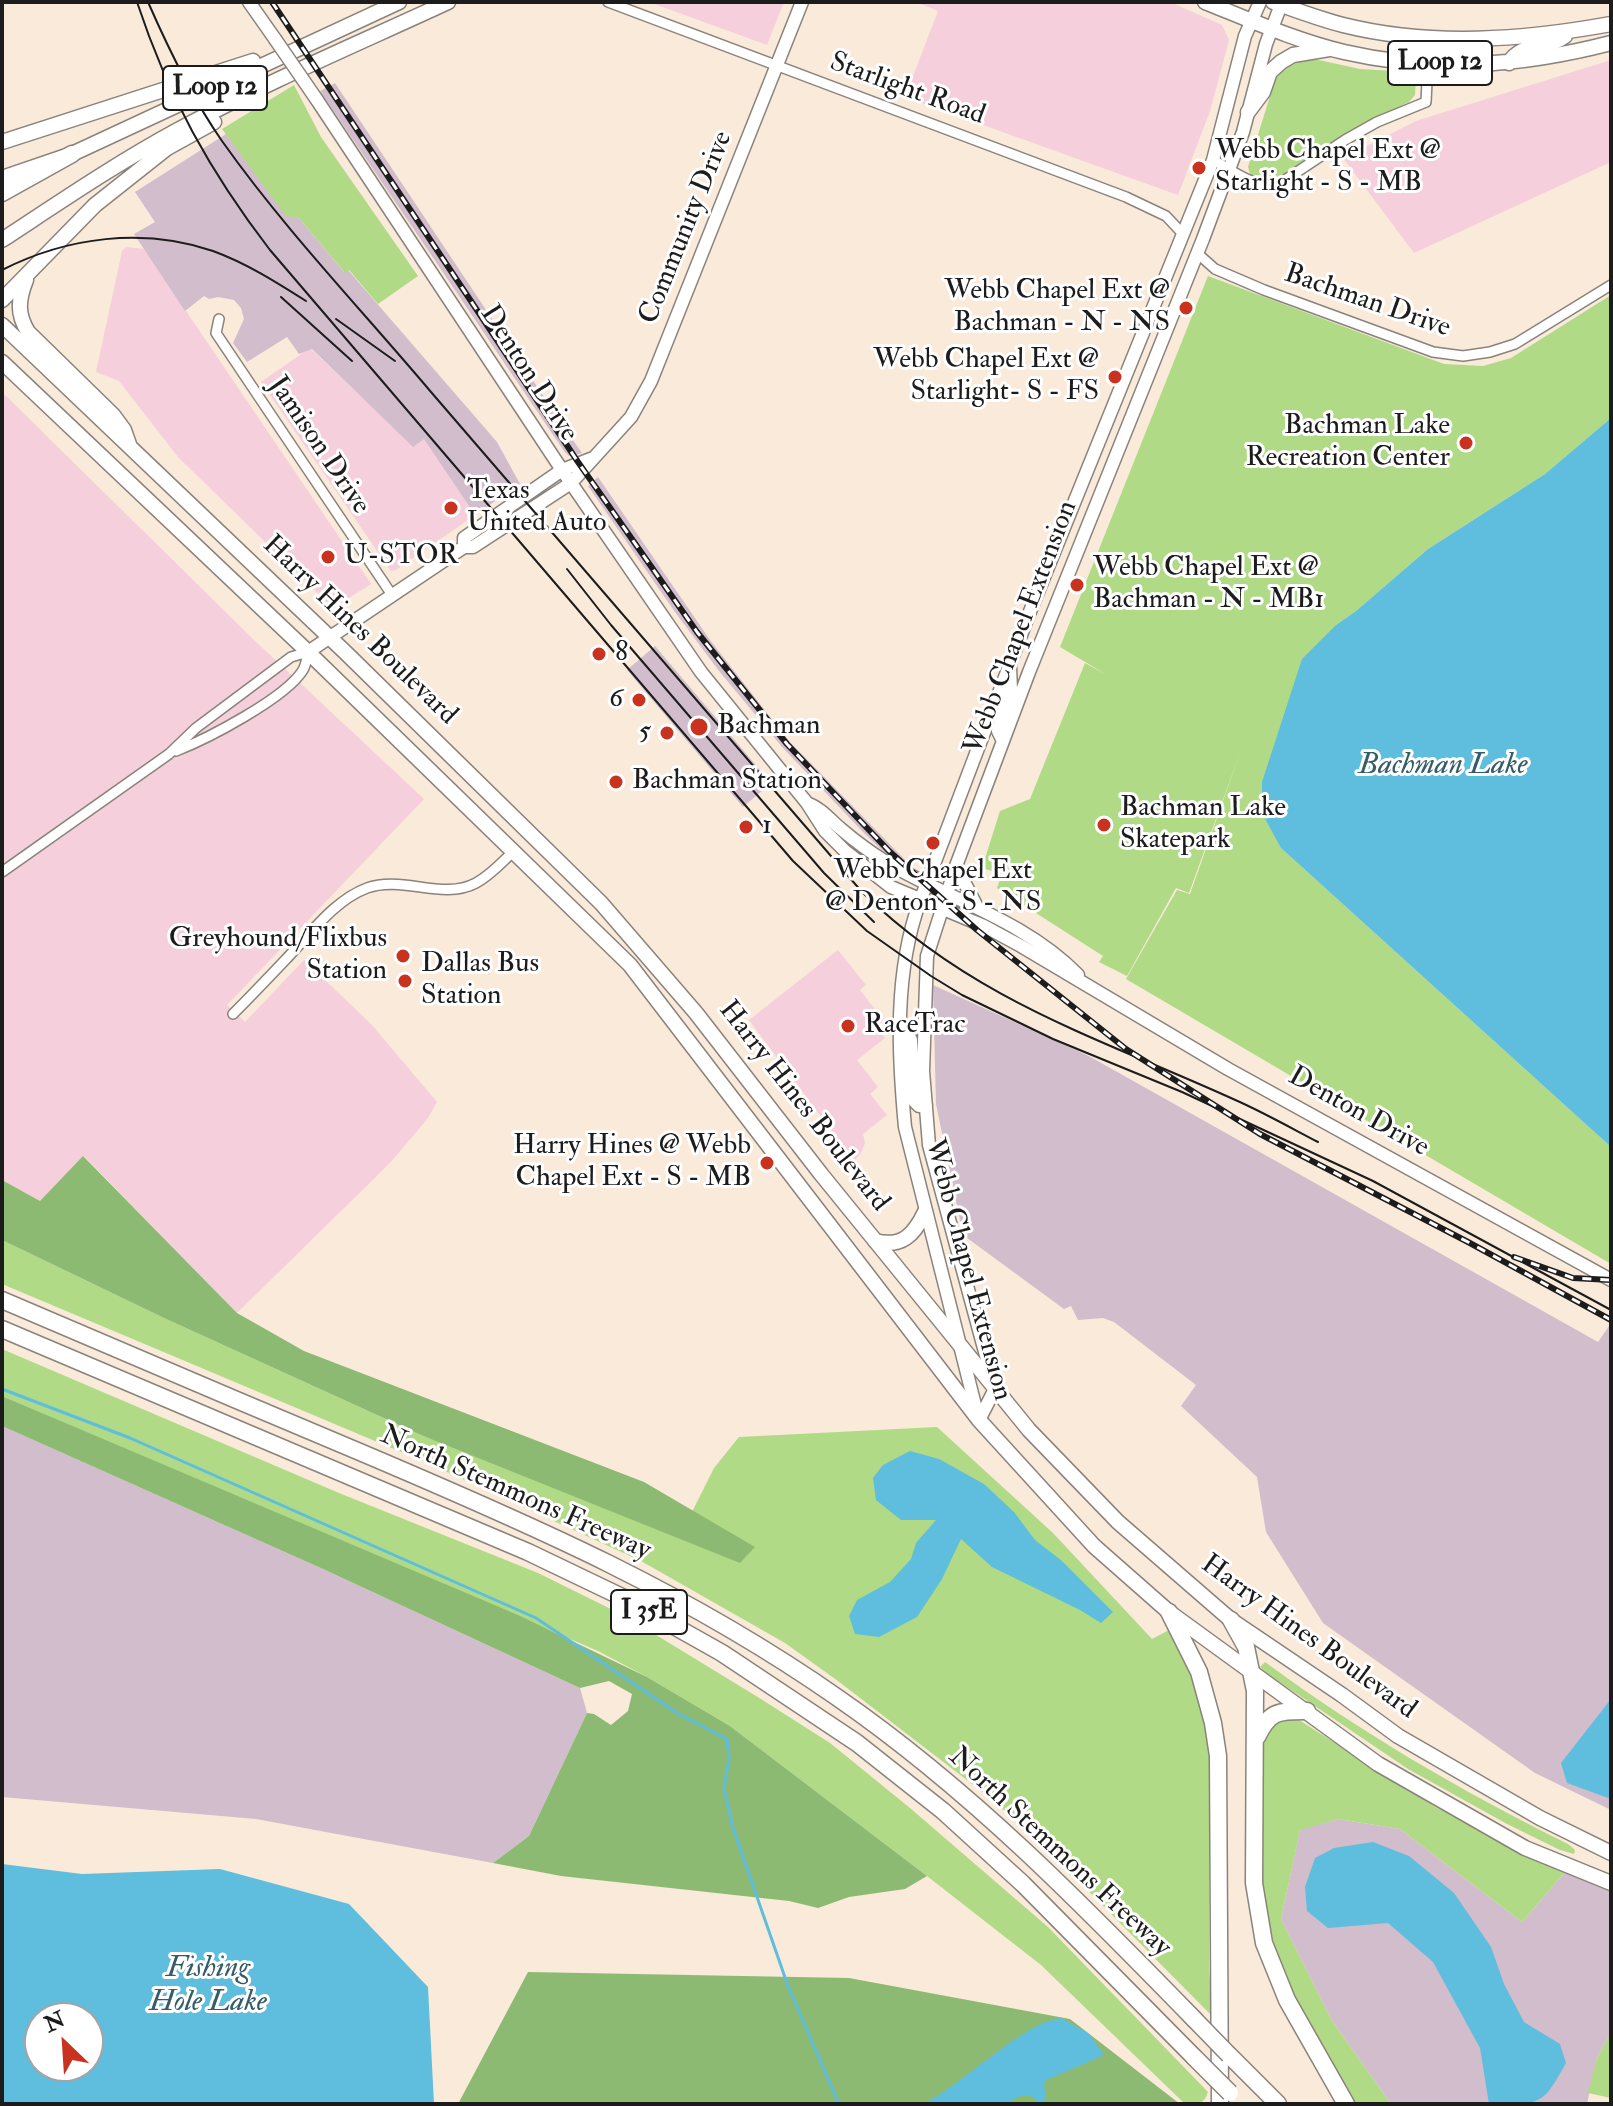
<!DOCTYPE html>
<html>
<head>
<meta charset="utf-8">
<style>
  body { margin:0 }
  #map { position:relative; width:1613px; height:2106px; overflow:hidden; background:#f9eada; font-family:"IM FELL Double Pica",serif }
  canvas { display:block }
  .frame { position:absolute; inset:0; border:4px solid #1c1c1c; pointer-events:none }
  .north { position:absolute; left:24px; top:2002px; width:80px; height:80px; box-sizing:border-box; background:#fff; border:2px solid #a4a4a4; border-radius:50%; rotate:335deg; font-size:22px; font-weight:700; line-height:32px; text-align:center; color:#1c1c1c }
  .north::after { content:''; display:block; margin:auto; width:28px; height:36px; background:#c8321e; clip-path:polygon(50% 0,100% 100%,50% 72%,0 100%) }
</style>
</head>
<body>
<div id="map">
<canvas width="1613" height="2106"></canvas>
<div class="frame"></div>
<div class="north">N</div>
</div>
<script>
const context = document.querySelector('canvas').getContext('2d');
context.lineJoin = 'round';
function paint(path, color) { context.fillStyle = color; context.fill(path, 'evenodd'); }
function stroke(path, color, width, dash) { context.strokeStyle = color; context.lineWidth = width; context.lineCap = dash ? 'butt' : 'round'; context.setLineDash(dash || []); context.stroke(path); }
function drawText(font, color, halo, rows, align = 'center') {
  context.font = font + ' "IM FELL Double Pica",serif'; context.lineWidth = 6; context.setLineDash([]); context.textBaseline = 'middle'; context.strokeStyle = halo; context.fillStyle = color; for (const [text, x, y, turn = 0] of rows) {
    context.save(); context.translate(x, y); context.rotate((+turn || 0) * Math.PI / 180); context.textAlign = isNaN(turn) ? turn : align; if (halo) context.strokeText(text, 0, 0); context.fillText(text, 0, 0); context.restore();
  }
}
paint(new Path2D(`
  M649,2H784L767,45Z
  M916,2H1170L1222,25L1229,40L1210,111L1178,195L905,97L938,11Z
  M1611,60V162L1414,253L1343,158L1416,121Z
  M126,247L144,249L371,584L333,608L178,457L119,381L96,372L122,251Z
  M310,348L413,446L424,438L475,515L396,570L391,571L261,382Z
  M2,392L253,639L424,799L227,1005L245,1022L304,960L371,1024L437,1102L428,1118L391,1162L237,1313L84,1156L40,1201L2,1180Z
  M838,950L866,985L860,990L884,1021L876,1027L885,1038L857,1060L878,1087L870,1094L887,1115L863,1134L865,1143L861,1153L854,1161L749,1020Z`), '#f5cfdb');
paint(new Path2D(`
  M335,83L570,436L582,453L569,456L564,451L320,91Z
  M226,134L286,215L299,218L344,272L348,270L497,442L520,484L475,515L424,439L413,447L312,349L299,354L287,337L247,362L233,343L244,319L241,308L234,300L218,297L209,299L204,296L185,311L134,234L155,222L135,192Z
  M598,477L710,640L788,740L912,867L889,857L865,834L783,748L719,671L675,612L588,486Z
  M655,646L771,783L743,807L627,670Z
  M933,985L1087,1055L1598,1342L1609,1326L1611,1327V1810L1535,1773L1323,1623L1266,1532L1257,1477L1181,1406L1196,1385L1114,1322L1103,1318L1078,1320L1071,1306L1064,1309L963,1235L936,1104Z
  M2,1426L323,1569L580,1688L587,1713L529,1836L493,1863L256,1819L2,1797Z
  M1338,1819L1400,1829L1522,1922L1565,1872L1611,1891V2032L1597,2058L1587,2104H1391L1332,2021L1281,1919L1300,1829Z`), '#d1bdcc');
paint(new Path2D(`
  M1314,59L1360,69L1413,72L1416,78L1415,95L1409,102L1364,123L1280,178L1266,180L1250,174L1248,167L1275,80C1286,66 1296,62 1314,59Z
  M294,85L321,137L418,276L378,304L349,270L345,273L299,218L286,216L222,129Z
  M1208,276L1444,364L1483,366L1511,358L1611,295V418L1545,474L1428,549L1356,611L1336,625L1281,848L1611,1147V1264L1126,979L1177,890L1190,894L1241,750L1189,893L1176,888L1127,976L1099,962L1103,956L997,888L1002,874L982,868L1000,811L1030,799L1085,663L1107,675L1060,647Z
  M2,1240L164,1318L421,1435L685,1526L714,1468L739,1437L937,1427L1053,1533L1152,1639L1169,1630L1191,1669L1209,1737V1969L1213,2017L1038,1840L989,1797L838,1681L785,1643L641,1561L432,1465L2,1284Z
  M2,1349L339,1493L538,1573L625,1616L761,1699L830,1743L910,1808L1048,1927L1208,2092C1204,2105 1197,2104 1185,2104L1041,1965L927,1876L730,1726L647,1677L598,1651L2,1396Z
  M1265,1662C1360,1732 1461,1791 1568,1844L1575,1850L1574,1854L1560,1850L1507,1824L1408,1769L1266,1673L1260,1667Z
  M1296,1718L1437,1808L1565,1872L1522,1922L1400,1829L1338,1819L1300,1830L1281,1919L1332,2021L1391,2104H1354C1324,2050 1284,1994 1269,1934C1255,1875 1263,1798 1264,1737L1275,1720Z
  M1611,2032V2098L1588,2093L1597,2058Z`), '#b0da85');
paint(new Path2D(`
  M83,1156L237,1313L304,1351L644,1482L755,1547L740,1563L421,1435L164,1318L2,1240V1180L40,1201Z
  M2,1396L518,1615L647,1677L730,1726L927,1876L905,1889L849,1897L818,1908L789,1901L561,1876L493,1863L529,1836L587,1713L594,1714L611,1725L628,1711L632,1694L609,1681L580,1688L323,1569L2,1426Z
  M528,1972L849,1978L1070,2019L1180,2104H458Z`), '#8cba72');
paint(new Path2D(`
  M1611,418V1147L1281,848L1262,813V782L1302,659L1336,625L1356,611L1428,549L1545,474Z
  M910,1451L939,1459L984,1484L1014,1512L1035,1540L1062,1561L1113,1612L1101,1623L1080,1610L992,1567L961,1539L942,1579L917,1617L879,1637L855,1634L849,1616L857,1600L890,1582L911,1559L916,1543L936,1520H901L876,1500L873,1478L883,1465Z
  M1611,1699V1799L1567,1783L1561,1763Z
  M1373,1842L1409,1856L1454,1893L1491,1947L1504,1984L1524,2022L1560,2044L1566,2063C1542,2106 1542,2104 1489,2104L1480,2048L1433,1962L1388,1923L1328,1928L1307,1911L1305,1887L1315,1858L1334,1848Z
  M2,1864L82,1874L220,1869L349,1904L428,1987L434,2104H2ZM88,2018V2066H40V2018Z
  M1061,2018L1088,2033L1103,2053L1102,2056L1046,2080L1044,2084L1046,2098L1041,2104L1031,2096L1023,2095L1004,2104H923C961,2086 1025,2021 1061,2018Z`), '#5fbddd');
stroke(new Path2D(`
  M2,1389L130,1438L536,1618L677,1713L727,1739L729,1759L724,1788L733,1828L788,1986L839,2104`), '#5fbddd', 3);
const street = new Path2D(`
  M608,2L1126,197L1166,216L1182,233
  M1213,160C1233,171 1252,186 1276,186L1345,140L1377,122L1426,102L1428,62
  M1197,253L1215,269L1264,290L1433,352L1463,356L1490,352L1515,344L1611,285
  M219,319L216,333L392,595
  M176,751C207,739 286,698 303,670C306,665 307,657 308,652
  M2,872L169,754L196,728L291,657L308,652
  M233,1014C252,995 270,976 289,956C312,932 335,900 367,888C403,875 442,901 476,883C491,875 502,862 514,851`);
const secondary = new Path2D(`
  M249,2L275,39
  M317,100L562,470L701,672L807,803L825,831L845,851L891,887L984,926L1021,946L1228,1069L1611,1280
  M464,547V538L562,470L593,458
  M308,652L464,547H473L571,483L631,417L651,381L802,2
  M1003,741L998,731L1011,690L1010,667
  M807,803C822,809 829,819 841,829C855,841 870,852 886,862C950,900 1024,920 1078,975
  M956,866L977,907
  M902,1024L911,1040L914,1101L919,1106L926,1105
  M978,1417L905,1127C898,1052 894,972 920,901L1029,614L1213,160L1245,36L1260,2
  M979,1420L995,1389L929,1145L923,1071L927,956L956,866L1029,672L1203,239L1243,132L1266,44L1282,2`);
const primary = new Path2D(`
  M1205,2C1250,20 1297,41 1344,52C1435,73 1522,66 1611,43
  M1273,2C1296,10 1319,19 1343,25C1431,47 1523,40 1611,24
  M1509,63C1521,42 1546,50 1565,36
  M1248,112L1263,92L1270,72L1281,62L1293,55L1329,49
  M2,142L253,61
  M2,178L72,154L399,2
  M2,240C60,202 117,163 178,130C265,83 357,44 448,2
  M26,280C18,300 17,314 28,332L113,415L124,430L130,447
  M2,300L95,205L167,148L214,122
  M2,325L345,652L601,903L696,1013L821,1174L1029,1430L1118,1522L1231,1620L1342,1695L1398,1736L1540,1818L1611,1853
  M2,362L308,652L630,965L979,1420L1094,1546L1169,1612L1378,1764L1525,1848L1611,1883
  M875,1241C902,1248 914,1235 925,1212`);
const highway = new Path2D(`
  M2,193L72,154
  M2,1300C124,1352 245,1404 367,1455C534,1526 688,1593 838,1698C971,1790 1083,1905 1195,2020
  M2,1329L528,1552L626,1599L722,1653L857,1743L943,1811L1023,1884L1194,2057
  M1169,1612L1199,1672L1213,1723L1218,1756L1220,2104
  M1231,1620L1246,1647L1255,1691L1254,1883L1264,1943L1287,2000L1346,2104
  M1257,1737C1270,1710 1279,1711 1307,1711
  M1229,2055L1278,2104`);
stroke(street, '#8a837b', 12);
stroke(secondary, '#8a837b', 15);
stroke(primary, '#8a837b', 17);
stroke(highway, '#8a837b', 19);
stroke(street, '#fff', 9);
stroke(secondary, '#fff', 12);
stroke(primary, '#fff', 14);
stroke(highway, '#fff', 16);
stroke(new Path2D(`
  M137,2C168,96 210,172 270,250L793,861L867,931L931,976L962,995L1053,1039L1182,1092L1373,1181L1611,1310
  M148,2C169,50 192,98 222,141C285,230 361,309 431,392C574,560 718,726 862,892C976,1003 1103,1039 1242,1103C1268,1115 1293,1129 1318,1142
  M2,270C67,237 143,227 213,251C246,263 276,282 306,301
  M281,297L352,361
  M336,319L395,361
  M567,569L611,625L824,873L874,922`), '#1c1c1c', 2);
const rail = new Path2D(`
  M272,2L578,462L697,632L787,744L889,851L977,930L1126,1049L1260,1134L1468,1242L1611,1320
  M1514,1257L1573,1278L1611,1280`);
stroke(rail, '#1c1c1c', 6);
stroke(rail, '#fff', 3, [9]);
const secondaryBridge = new Path2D(`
  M275,39L317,100`);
const highwayBridge = new Path2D(`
  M1195,2020L1229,2055
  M1194,2057L1230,2093`);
stroke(secondaryBridge, '#8a837b', 15, []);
stroke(highwayBridge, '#8a837b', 19, []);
stroke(secondaryBridge, '#fff', 12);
stroke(highwayBridge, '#fff', 16);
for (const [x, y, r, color] of [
  [1199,168,8,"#c8321e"],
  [1186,308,8,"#c8321e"],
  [1115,377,8,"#c8321e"],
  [1466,443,8,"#c8321e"],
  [451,508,8,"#c8321e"],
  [328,557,8,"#c8321e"],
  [1077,585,8,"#c8321e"],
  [599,654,8,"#c8321e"],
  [639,700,8,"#c8321e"],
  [699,727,10,"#c8321e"],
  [667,733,8,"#c8321e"],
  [616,782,8,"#c8321e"],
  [1104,825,8,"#c8321e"],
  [746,827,8,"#c8321e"],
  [933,843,8,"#c8321e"],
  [403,956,8,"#c8321e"],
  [405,981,8,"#c8321e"],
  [848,1026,8,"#c8321e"],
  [767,1163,8,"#c8321e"]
]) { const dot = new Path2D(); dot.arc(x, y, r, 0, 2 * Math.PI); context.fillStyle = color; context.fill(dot); stroke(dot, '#fff', 3); }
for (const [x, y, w] of [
  [1440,63,104],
  [215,88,104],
  [649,1612,76]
]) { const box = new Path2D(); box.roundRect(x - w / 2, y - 22, w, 44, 6); context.fillStyle = '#fff'; context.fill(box); stroke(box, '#1c1c1c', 2); }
drawText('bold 26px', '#1c1c1c', null, [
  ["Loop 12",1440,63],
  ["Loop 12",215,88],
  ["I 35E",649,1612]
]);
drawText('28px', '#1c1c1c', '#fff', [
  ["Starlight Road",907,90,20],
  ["Community Drive",687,228,-68],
  ["Bachman Drive",1367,302,19],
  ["Denton Drive",528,374,57],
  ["Jamison Drive",318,446,56],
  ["Webb Chapel Extension",1022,628,-69],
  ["Harry Hines Boulevard",359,631,44],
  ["Harry Hines Boulevard",803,1107,52],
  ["Denton Drive",1358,1113,29],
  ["Webb Chapel Extension",967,1270,75],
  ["North Stemmons Freeway",515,1494,24],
  ["Harry Hines Boulevard",1308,1638,36],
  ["North Stemmons Freeway",1059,1853,43]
]);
drawText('28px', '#1c1c1c', '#fff', [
  ["Webb Chapel Ext @",1215,152],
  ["Starlight - S - MB",1215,184],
  ["Webb Chapel Ext @",1170,292,"right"],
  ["Bachman - N - NS",1170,324,"right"],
  ["Webb Chapel Ext @",1099,361,"right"],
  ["Starlight- S - FS",1099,393,"right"],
  ["Bachman Lake",1450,427,"right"],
  ["Recreation Center",1450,459,"right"],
  ["Texas",467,492],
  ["United Auto",467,524],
  ["U-STOR",344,557],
  ["Webb Chapel Ext @",1093,569],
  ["Bachman - N - MB1",1093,601],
  ["8",615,654],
  ["6",623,700,"right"],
  ["Bachman",717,727],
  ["5",651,733,"right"],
  ["Bachman Station",632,782],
  ["Bachman Lake",1120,809],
  ["Skatepark",1120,841],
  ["1",762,827],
  ["Webb Chapel Ext",933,872,"center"],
  ["@ Denton - S - NS",933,904,"center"],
  ["Greyhound/Flixbus",387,940,"right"],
  ["Station",387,972,"right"],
  ["Dallas Bus",421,965],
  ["Station",421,997],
  ["RaceTrac",864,1026],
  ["Harry Hines @ Webb",751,1147,"right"],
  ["Chapel Ext - S - MB",751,1179,"right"]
], 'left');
drawText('italic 30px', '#375c69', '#fff', [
  ["Bachman Lake",1443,767],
  ["Fishing",208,1970],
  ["Hole Lake",208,2004]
]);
</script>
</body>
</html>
